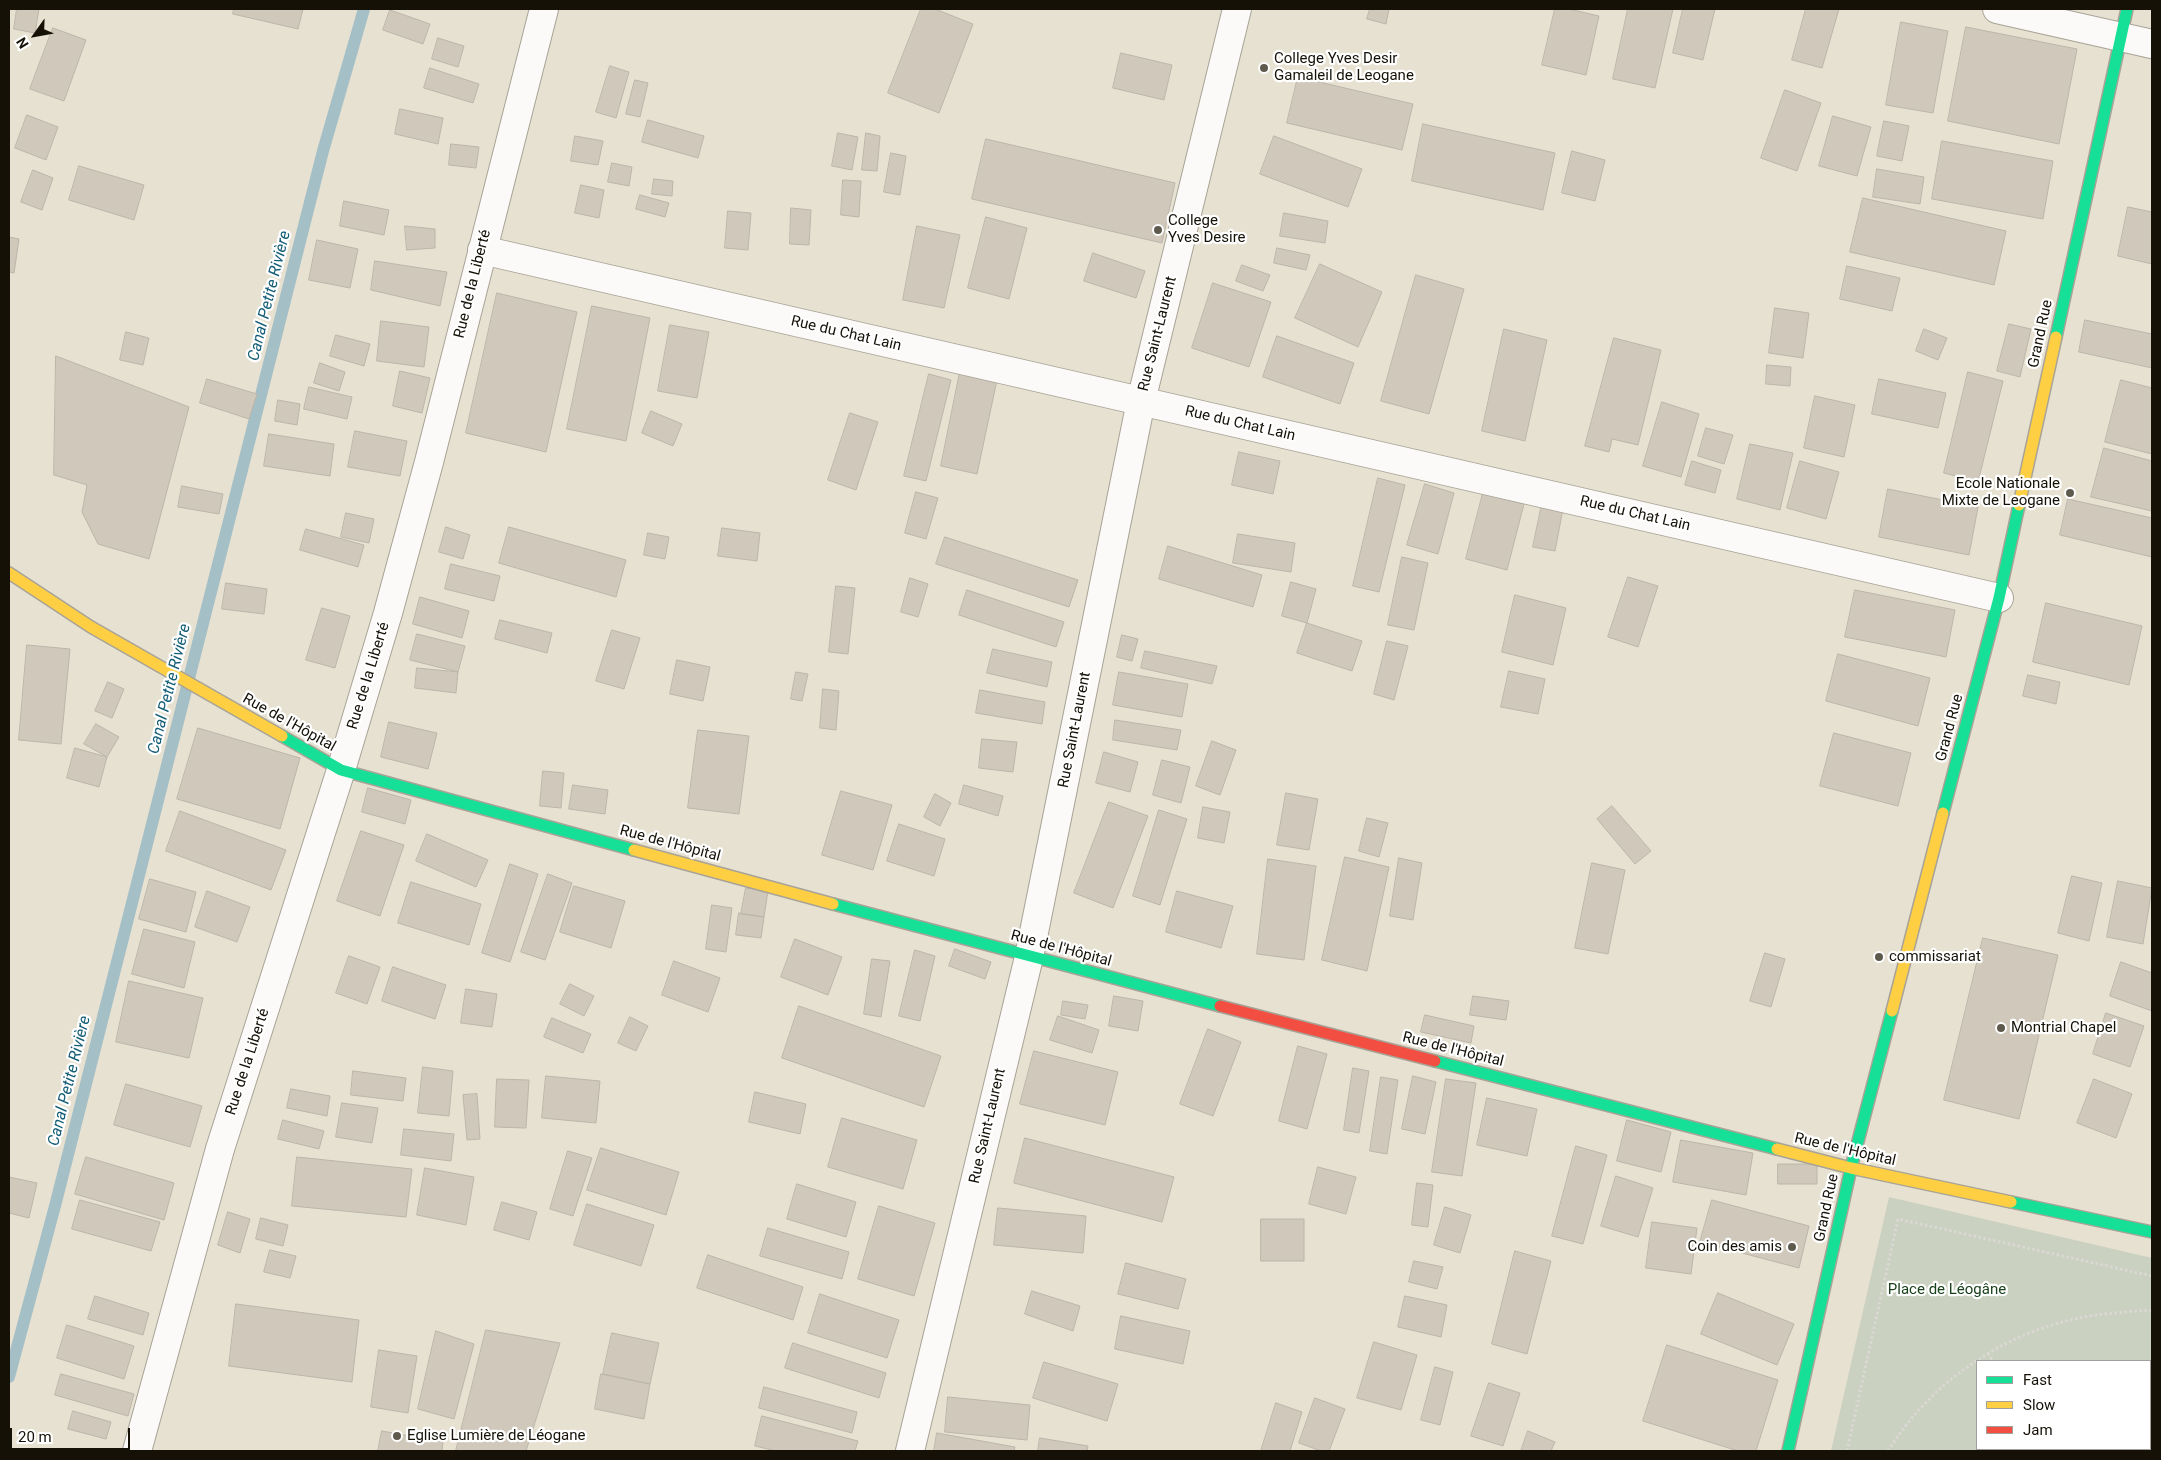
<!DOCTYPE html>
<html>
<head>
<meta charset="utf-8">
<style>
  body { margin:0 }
  #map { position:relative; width:2161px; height:1460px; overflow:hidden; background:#e7e1d1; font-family:Roboto,sans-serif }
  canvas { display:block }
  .frame { position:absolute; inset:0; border:10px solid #151107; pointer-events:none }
  .legend { position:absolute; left:1976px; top:1360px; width:175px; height:90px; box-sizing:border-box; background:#fff; border:1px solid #a1a09c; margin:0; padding:6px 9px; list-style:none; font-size:15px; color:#151107 }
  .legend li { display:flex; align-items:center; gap:10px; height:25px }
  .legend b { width:25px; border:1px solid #a1a09c }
  .north { position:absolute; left:10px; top:10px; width:50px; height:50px; -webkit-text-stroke:4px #fff; paint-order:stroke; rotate:238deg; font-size:14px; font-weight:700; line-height:20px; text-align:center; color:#151107 }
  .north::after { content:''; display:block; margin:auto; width:18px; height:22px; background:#151107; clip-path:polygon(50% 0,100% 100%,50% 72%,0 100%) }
  .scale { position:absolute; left:10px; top:1428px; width:120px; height:22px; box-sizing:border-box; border:2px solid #151107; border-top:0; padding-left:6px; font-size:15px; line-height:18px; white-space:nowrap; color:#151107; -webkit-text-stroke:4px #fff; paint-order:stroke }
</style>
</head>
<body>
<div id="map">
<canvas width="2161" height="1460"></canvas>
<div class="frame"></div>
<ul class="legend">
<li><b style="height:6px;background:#16e098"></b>Fast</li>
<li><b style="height:6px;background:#ffcf43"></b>Slow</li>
<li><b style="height:6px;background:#f24e42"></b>Jam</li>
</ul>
<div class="north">N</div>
<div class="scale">20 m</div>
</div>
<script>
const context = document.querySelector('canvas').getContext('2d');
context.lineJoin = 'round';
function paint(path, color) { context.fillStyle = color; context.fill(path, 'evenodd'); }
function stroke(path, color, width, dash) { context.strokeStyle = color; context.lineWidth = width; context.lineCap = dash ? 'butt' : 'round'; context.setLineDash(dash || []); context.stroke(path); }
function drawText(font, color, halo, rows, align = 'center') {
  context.font = font + ' Roboto,sans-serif'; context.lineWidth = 4.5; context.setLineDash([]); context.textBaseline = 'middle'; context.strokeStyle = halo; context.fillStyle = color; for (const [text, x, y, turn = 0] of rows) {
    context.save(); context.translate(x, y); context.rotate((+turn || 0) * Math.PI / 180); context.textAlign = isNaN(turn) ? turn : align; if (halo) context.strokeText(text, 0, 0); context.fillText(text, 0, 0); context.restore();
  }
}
paint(new Path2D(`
  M1889,1197L2152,1258V1451H1831ZM1977,1361H2150V1449H1977Z`), '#cad1c0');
stroke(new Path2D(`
  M9,1377L55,1206L323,151L364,9`), '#a5bfc6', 12);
const building = new Path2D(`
  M17,9H39L35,33L14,29Z
  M234,9H303L298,29L233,14Z
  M921,9H935L973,24L939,113L888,93Z
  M1370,9H1389L1386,24L1367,19Z
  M1555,9H1569L1599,16L1586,75L1542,65Z
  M1628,9H1673L1655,88L1613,79Z
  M1683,9H1715L1703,60L1673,53Z
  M1806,9H1839L1822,68L1792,60Z
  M390,10L430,24L423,44L383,30Z
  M1901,22L1948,31L1933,113L1886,105Z
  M1966,27L2077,49L2059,144L1948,121Z
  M53,28L86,40L64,101L30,89Z
  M438,38L464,46L458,67L432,59Z
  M1121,53L1172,65L1164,100L1113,88Z
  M610,66L629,72L616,118L596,112Z
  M430,68L479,84L473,103L424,88Z
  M1298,77L1413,104L1402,150L1287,123Z
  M635,80L648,83L640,117L626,114Z
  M1785,90L1821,103L1797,171L1761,158Z
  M400,109L443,118L438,144L395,134Z
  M27,115L58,127L46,160L15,148Z
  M1833,116L1871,127L1857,176L1819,166Z
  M648,120L704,136L698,158L642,142Z
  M1884,121L1909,126L1902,161L1877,156Z
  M1423,124L1555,153L1543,210L1412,181Z
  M838,133L858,137L852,170L832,166Z
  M866,133L880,136L877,171L862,170Z
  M575,136L603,141L598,165L571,161Z
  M1274,136L1362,169L1348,207L1260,174Z
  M986,139L1175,183L1162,243L972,199Z
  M1942,141L2053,161L2043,219L1932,199Z
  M451,144L479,147L476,168L449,165Z
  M1572,151L1605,160L1595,201L1562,193Z
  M891,153L906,156L900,195L884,192Z
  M612,163L632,167L629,186L608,182Z
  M79,166L144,185L134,220L69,200Z
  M1877,169L1924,177L1920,204L1873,197Z
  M33,170L53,178L42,210L21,202Z
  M654,179L673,181L672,196L652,194Z
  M843,180L861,181L859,217L841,215Z
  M581,185L604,190L599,218L575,213Z
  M640,195L669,203L665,217L636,209Z
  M1863,198L2006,231L1994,285L1850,252Z
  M344,201L389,210L384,235L340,226Z
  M2128,207L2152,212V264L2118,256Z
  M791,208L811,210L809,245L790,244Z
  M728,211L751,213L748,250L725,248Z
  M1284,213L1328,221L1325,243L1280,236Z
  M986,217L1027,228L1009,299L968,288Z
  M405,226L435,229V248L407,250Z
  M917,226L960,235L944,308L903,300Z
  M9,237L19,239L14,273L9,272Z
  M317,240L358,249L350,288L309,280Z
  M1277,248L1310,255L1306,270L1274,263Z
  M1093,253L1145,271L1136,298L1084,281Z
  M375,261L447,272L440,306L371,290Z
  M1320,264L1382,292L1358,347L1295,318Z
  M1242,265L1270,275L1263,291L1236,281Z
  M1847,266L1900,278L1892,311L1840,299Z
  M1416,275L1464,289L1429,414L1381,401Z
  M1213,283L1271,302L1249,367L1192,348Z
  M497,293L577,312L546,452L466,433Z
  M592,306L650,318L626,441L567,429Z
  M1775,308L1809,313L1803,358L1769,353Z
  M2085,320L2152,334V368L2079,352Z
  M381,321L429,327L424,367L377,361Z
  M2009,324L2031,329L2020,377L1997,371Z
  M670,325L709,332L697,398L658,391Z
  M1504,329L1547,340L1525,441L1482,431Z
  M1924,329L1947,338L1938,360L1916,351Z
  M126,332L149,338L143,365L120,360Z
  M336,335L370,344L364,366L330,356Z
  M1277,336L1354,363L1340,404L1263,377Z
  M1614,338L1661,350L1638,445L1612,439L1609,452L1585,446Z
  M56,356L189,407L149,559L98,544L82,512L87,485L54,475Z
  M320,363L345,372L339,391L314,383Z
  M1767,365L1791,367L1790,386L1766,384Z
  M400,371L430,378L422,413L393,406Z
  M960,372L997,380L977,474L941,466Z
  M1968,372L2003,381L1978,482L1944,473Z
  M929,374L951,380L926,481L904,476Z
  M207,379L257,394L249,419L200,403Z
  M1879,379L1946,393L1938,428L1872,414Z
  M2121,380L2152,388V454L2105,442Z
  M309,387L352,397L347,419L304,409Z
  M1815,396L1855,405L1844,457L1804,448Z
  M278,400L300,404L297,425L275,421Z
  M1662,402L1699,414L1681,477L1643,466Z
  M651,411L682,424L673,446L642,433Z
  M850,413L878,422L856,490L828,480Z
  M1706,428L1733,435L1724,464L1698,456Z
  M355,431L407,441L400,476L348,467Z
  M269,434L334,444L330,476L264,466Z
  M1750,444L1793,453L1780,510L1737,499Z
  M2104,448L2152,461V511L2091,497Z
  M1239,452L1280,461L1273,494L1232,485Z
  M1692,461L1721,470L1715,493L1685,485Z
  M1800,461L1839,472L1826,519L1787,508Z
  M1378,478L1405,485L1379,592L1353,586Z
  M1425,484L1454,493L1438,554L1407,545Z
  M182,486L223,494L219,514L178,507Z
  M1888,489L1978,507L1969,555L1879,537Z
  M916,492L938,498L926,539L905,533Z
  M1483,493L1524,504L1507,570L1466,559Z
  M2068,499L2152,518V557L2060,535Z
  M1542,504L1563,509L1555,551L1533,547Z
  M346,513L374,519L369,543L341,537Z
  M446,527L470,535L463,559L439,552Z
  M509,527L626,560L616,597L499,563Z
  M722,528L760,533L757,561L718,556Z
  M306,529L364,545L358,567L300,550Z
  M648,533L669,537L665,559L644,555Z
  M1238,534L1295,543L1291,572L1233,563Z
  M945,537L1078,580L1069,607L936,564Z
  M1168,546L1262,575L1253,607L1159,579Z
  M1402,557L1428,563L1414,630L1388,625Z
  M451,564L500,576L494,601L445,589Z
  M1628,577L1658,586L1638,647L1608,637Z
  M910,578L928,584L918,617L901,612Z
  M1291,582L1316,589L1307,623L1282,616Z
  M226,583L267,589L264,614L222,609Z
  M836,586L855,588L848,654L829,652Z
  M967,590L1064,622L1056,647L959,615Z
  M1855,590L1955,610L1946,657L1845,637Z
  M1515,595L1566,608L1553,665L1502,652Z
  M420,597L469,611L462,638L413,624Z
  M2046,603L2142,626L2129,685L2033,662Z
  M322,608L350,616L335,668L306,660Z
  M500,620L552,633L547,653L495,639Z
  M1307,623L1362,641L1352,671L1297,653Z
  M612,630L640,638L624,689L596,681Z
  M417,634L465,646L458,672L410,660Z
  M1122,635L1138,639L1132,661L1117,657Z
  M1387,641L1408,646L1394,700L1374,694Z
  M27,645L70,649L61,744L19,740Z
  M993,649L1052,662L1047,687L987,673Z
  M1145,651L1217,666L1212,684L1141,668Z
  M1838,654L1930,678L1918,726L1826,701Z
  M677,660L710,667L703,701L670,694Z
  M417,668L458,672L456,693L415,688Z
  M1509,671L1545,679L1538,714L1501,707Z
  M796,672L808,674L802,701L791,699Z
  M1119,672L1188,684L1182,717L1113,705Z
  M2028,675L2060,682L2056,704L2023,696Z
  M108,682L124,689L112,718L95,711Z
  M823,689L839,691L836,730L820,728Z
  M980,690L1045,702L1042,724L976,713Z
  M1115,720L1181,730L1177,750L1113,740Z
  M389,722L437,733L428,769L381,757Z
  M96,724L119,737L107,757L84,744Z
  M198,728L300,758L280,829L177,799Z
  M698,730L749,736L739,814L688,808Z
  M1834,733L1911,753L1898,806L1820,786Z
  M982,739L1017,742L1013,772L979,768Z
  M1212,741L1236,750L1220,795L1196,786Z
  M75,748L107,757L99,787L67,778Z
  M1104,752L1138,762L1130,792L1096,783Z
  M1162,760L1190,767L1181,803L1153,795Z
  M543,771L564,773L561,808L540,806Z
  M573,785L608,790L605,814L569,809Z
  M964,785L1003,796L998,816L959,804Z
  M368,788L411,800L405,824L362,812Z
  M841,791L892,805L873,870L822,855Z
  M1286,793L1318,799L1309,850L1277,845Z
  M935,794L951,803L940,826L924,817Z
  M1109,802L1148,816L1113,908L1074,893Z
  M1612,806L1651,851L1635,864L1597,819Z
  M1203,807L1230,812L1224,843L1198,838Z
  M1159,810L1187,819L1160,905L1133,896Z
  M180,811L286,850L271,890L166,851Z
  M1367,818L1388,823L1379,857L1359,851Z
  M899,824L945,839L934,876L887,861Z
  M361,831L404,845L380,916L337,901Z
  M427,834L488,860L476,887L416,861Z
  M1345,857L1389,867L1367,971L1322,960Z
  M1399,858L1422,863L1413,920L1390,916Z
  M1268,859L1316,866L1304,960L1257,954Z
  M1592,863L1625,870L1608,954L1575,948Z
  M510,864L538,874L510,962L482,953Z
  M548,874L572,883L545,960L521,952Z
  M2072,876L2102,883L2089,941L2058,933Z
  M150,879L196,892L186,932L139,919Z
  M2118,881L2152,888L2143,944L2107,937Z
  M411,882L481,904L469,945L398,923Z
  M574,886L625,901L611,948L560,932Z
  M746,888L768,891L764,917L741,914Z
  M207,891L250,907L237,942L195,927Z
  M1177,891L1233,906L1221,948L1166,932Z
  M712,905L732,908L726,952L706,949Z
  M739,913L764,917L761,938L736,935Z
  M144,929L195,942L184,988L132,974Z
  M1983,938L2058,955L2019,1119L1944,1100Z
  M795,939L842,957L828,995L781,977Z
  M955,949L991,962L985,979L949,966Z
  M915,950L935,956L920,1021L899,1016Z
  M1765,953L1785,959L1771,1007L1750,1001Z
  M349,956L380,967L367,1004L336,993Z
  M872,959L890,961L881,1017L864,1014Z
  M674,961L720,978L708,1012L662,995Z
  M2121,962L2152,973V1011L2110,996Z
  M393,967L446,985L435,1019L382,1001Z
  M129,981L203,998L189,1058L116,1042Z
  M570,984L594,996L584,1016L560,1004Z
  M466,989L497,994L492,1027L461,1023Z
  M1114,996L1143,1001L1138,1031L1109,1026Z
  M1473,996L1509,1001L1506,1020L1470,1015Z
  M1063,1001L1088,1005L1085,1019L1061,1015Z
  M799,1006L941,1056L924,1107L782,1058Z
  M2106,1013L2144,1026L2130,1067L2093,1054Z
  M1425,1015L1474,1026L1471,1043L1421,1032Z
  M1058,1016L1099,1030L1092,1053L1050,1040Z
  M630,1017L648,1026L636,1051L618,1043Z
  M552,1018L591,1034L583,1053L544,1037Z
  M1208,1029L1241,1042L1213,1116L1180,1104Z
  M1298,1046L1327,1054L1307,1129L1279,1121Z
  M1034,1051L1118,1072L1105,1125L1020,1104Z
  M423,1067L453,1071L449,1116L418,1113Z
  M1353,1068L1369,1071L1359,1133L1344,1130Z
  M353,1071L406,1078L403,1101L351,1095Z
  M546,1076L600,1081L596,1123L542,1118Z
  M1413,1076L1436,1082L1425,1134L1402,1129Z
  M1381,1077L1398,1080L1387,1154L1370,1151Z
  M497,1079L529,1080L526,1128L495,1127Z
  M1446,1079L1476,1083L1462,1176L1432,1172Z
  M2094,1079L2132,1094L2116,1138L2077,1123Z
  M126,1084L202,1106L190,1147L114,1125Z
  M291,1089L330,1096L327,1116L287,1108Z
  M755,1092L806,1104L800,1134L749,1122Z
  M477,1094L480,1139L467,1140L463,1095Z
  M1487,1098L1537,1109L1527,1156L1477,1145Z
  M342,1103L378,1108L372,1143L336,1137Z
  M842,1118L917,1140L903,1189L828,1167Z
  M283,1120L324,1131L319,1149L278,1139Z
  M1627,1120L1671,1132L1661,1172L1617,1161Z
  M404,1129L454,1134L451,1161L401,1155Z
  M1025,1138L1174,1177L1162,1222L1014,1183Z
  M1681,1140L1753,1153L1746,1195L1673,1182Z
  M1576,1146L1607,1155L1583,1244L1552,1236Z
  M601,1148L679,1172L666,1215L587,1190Z
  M568,1151L592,1158L573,1216L550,1209Z
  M86,1157L174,1183L164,1220L75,1194Z
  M297,1157L412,1169L406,1217L292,1206Z
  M1778,1164H1817V1184H1778Z
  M1318,1167L1356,1177L1346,1214L1309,1204Z
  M425,1168L474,1177L466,1225L417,1215Z
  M1616,1176L1653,1188L1638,1237L1601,1226Z
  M9,1177L37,1183L29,1218L9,1213Z
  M1417,1183L1433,1185L1428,1227L1412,1225Z
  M797,1184L856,1202L846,1237L787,1219Z
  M80,1200L160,1222L151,1251L72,1229Z
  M1712,1200L1809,1226L1799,1268L1700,1242Z
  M502,1202L537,1212L529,1240L494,1230Z
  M587,1204L654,1225L641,1266L574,1245Z
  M879,1206L935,1223L914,1296L858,1279Z
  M1445,1207L1471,1215L1460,1253L1434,1245Z
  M998,1208L1086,1216L1083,1253L994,1245Z
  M228,1212L250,1219L240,1253L218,1245Z
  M261,1218L288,1225L283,1246L256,1239Z
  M1261,1219H1304V1261H1261Z
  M1652,1222L1697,1228L1691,1274L1646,1268Z
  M768,1228L849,1252L842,1279L760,1256Z
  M270,1250L296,1256L290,1278L264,1272Z
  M1515,1251L1551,1261L1527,1354L1492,1344Z
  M708,1255L803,1287L793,1320L697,1288Z
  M1414,1261L1443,1267L1437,1289L1409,1282Z
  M1126,1263L1186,1279L1178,1309L1118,1294Z
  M1032,1291L1080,1306L1073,1331L1025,1314Z
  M1718,1293L1794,1324L1777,1365L1701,1334Z
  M820,1294L899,1320L887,1358L808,1333Z
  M95,1296L149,1313L143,1335L88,1319Z
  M1405,1296L1447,1305L1441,1337L1398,1327Z
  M236,1304L359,1320L352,1382L229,1366Z
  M1121,1316L1190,1331L1183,1364L1115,1349Z
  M67,1325L134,1346L124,1379L57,1358Z
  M486,1330L560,1343L526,1451H456Z
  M436,1331L474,1344L454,1419L418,1409Z
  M612,1333L659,1343L650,1384L603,1374Z
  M1374,1342L1417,1355L1401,1410L1357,1398Z
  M793,1343L886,1373L879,1398L785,1368Z
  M1667,1345L1778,1380L1756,1451H1738L1643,1421Z
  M379,1350L417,1356L408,1413L371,1407Z
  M1044,1362L1118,1384L1107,1421L1033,1398Z
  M1435,1367L1453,1372L1440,1425L1421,1420Z
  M61,1374L134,1394L128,1416L55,1395Z
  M601,1374L650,1384L644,1419L595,1409Z
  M1489,1383L1520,1393L1503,1446L1471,1436Z
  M764,1387L857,1412L852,1433L759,1408Z
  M948,1397L1030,1405L1027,1440L945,1432Z
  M1315,1398L1345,1409L1329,1451H1321L1299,1443Z
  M1276,1403L1302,1412L1290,1451H1261Z
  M73,1411L111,1422L106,1439L68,1429Z
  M762,1416L858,1441L855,1451H776L755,1446Z
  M382,1431L443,1442L442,1451H378Z
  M1528,1431L1555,1442L1551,1451H1521Z
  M937,1433L1015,1447L1014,1451H934Z
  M1040,1438L1088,1446L1087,1451H1038Z`);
paint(building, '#cfc8bb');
stroke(building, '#bcb5aa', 1);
const street = new Path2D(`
  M1997,9L2152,44
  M482,250L1999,598
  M137,1451L220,1149L341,770L388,613L429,462L544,9
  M910,1451L1029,957L1141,401L1237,9`);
const fast = new Path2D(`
  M2056,337L2127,9
  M282,736L341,770L634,850
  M1943,813L1999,598L2019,505
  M833,904L1220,1006
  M1435,1061L1777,1149
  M2011,1202L2152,1232
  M1788,1451L1851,1168L1892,1011`);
const slow = new Path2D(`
  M2019,505L2056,337
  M9,573L91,627L282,736
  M634,850L833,904
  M1892,1011L1943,813
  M1777,1149L1851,1168L2011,1202`);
const jam = new Path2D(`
  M1220,1006L1435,1061`);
stroke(street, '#a8a397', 30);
stroke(fast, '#a8a397', 14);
stroke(slow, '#a8a397', 14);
stroke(jam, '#a8a397', 14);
stroke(new Path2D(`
  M1988,1353L1993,1361
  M2150,1438H2152
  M2047,1449L2049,1451
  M1847,1451L1898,1219L2152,1276
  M1888,1451C1936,1373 2023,1320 2114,1313C2127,1312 2140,1310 2152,1311
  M2078,1451L2082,1449`), '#dbd8d4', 3, [2.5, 2.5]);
stroke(street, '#fbfaf8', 28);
stroke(fast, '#16e098', 11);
stroke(slow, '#ffcf43', 11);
stroke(jam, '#f24e42', 11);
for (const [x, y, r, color] of [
  [1264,68,5,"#5e5a4e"],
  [1158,230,5,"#5e5a4e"],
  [2070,493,5,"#5e5a4e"],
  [1879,957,5,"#5e5a4e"],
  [2001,1028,5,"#5e5a4e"],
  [1792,1247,5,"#5e5a4e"],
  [397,1436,5,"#5e5a4e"]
]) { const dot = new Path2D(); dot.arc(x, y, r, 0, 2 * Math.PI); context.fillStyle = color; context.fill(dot); stroke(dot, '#fff', 2); }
drawText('15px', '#151107', '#fff', [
  ["College Yves Desir",1274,59],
  ["Gamaleil de Leogane",1274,76],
  ["College",1168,221],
  ["Yves Desire",1168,238],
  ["Ecole Nationale",2060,484,"right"],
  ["Mixte de Leogane",2060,501,"right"],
  ["commissariat",1889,957],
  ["Montrial Chapel",2011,1028],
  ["Coin des amis",1782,1247,"right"],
  ["Eglise Lumière de Léogane",407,1436]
], 'left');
drawText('15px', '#151107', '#fff', [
  ["Rue de la Liberté",473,284,-76],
  ["Rue du Chat Lain",846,334,13],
  ["Rue Saint-Laurent",1158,334,-76],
  ["Grand Rue",2041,334,-78],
  ["Rue du Chat Lain",1240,424,13],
  ["Rue du Chat Lain",1635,514,13],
  ["Rue de la Liberté",369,676,-73],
  ["Rue de l'Hôpital",289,723,29],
  ["Grand Rue",1950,728,-75],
  ["Rue Saint-Laurent",1075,730,-79],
  ["Rue de l'Hôpital",670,844,15],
  ["Rue de l'Hôpital",1061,949,15],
  ["Rue de l'Hôpital",1453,1050,14],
  ["Rue de la Liberté",248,1062,-72],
  ["Rue Saint-Laurent",988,1126,-77],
  ["Rue de l'Hôpital",1845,1150,13],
  ["Grand Rue",1827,1208,-78]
]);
drawText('15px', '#19421c', '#fff', [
  ["Place de Léogâne",1947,1290]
]);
drawText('italic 16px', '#135d76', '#fff', [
  ["Canal Petite Rivière",270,296,-76],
  ["Canal Petite Rivière",170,689,-76],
  ["Canal Petite Rivière",70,1081,-76]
]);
</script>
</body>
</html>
